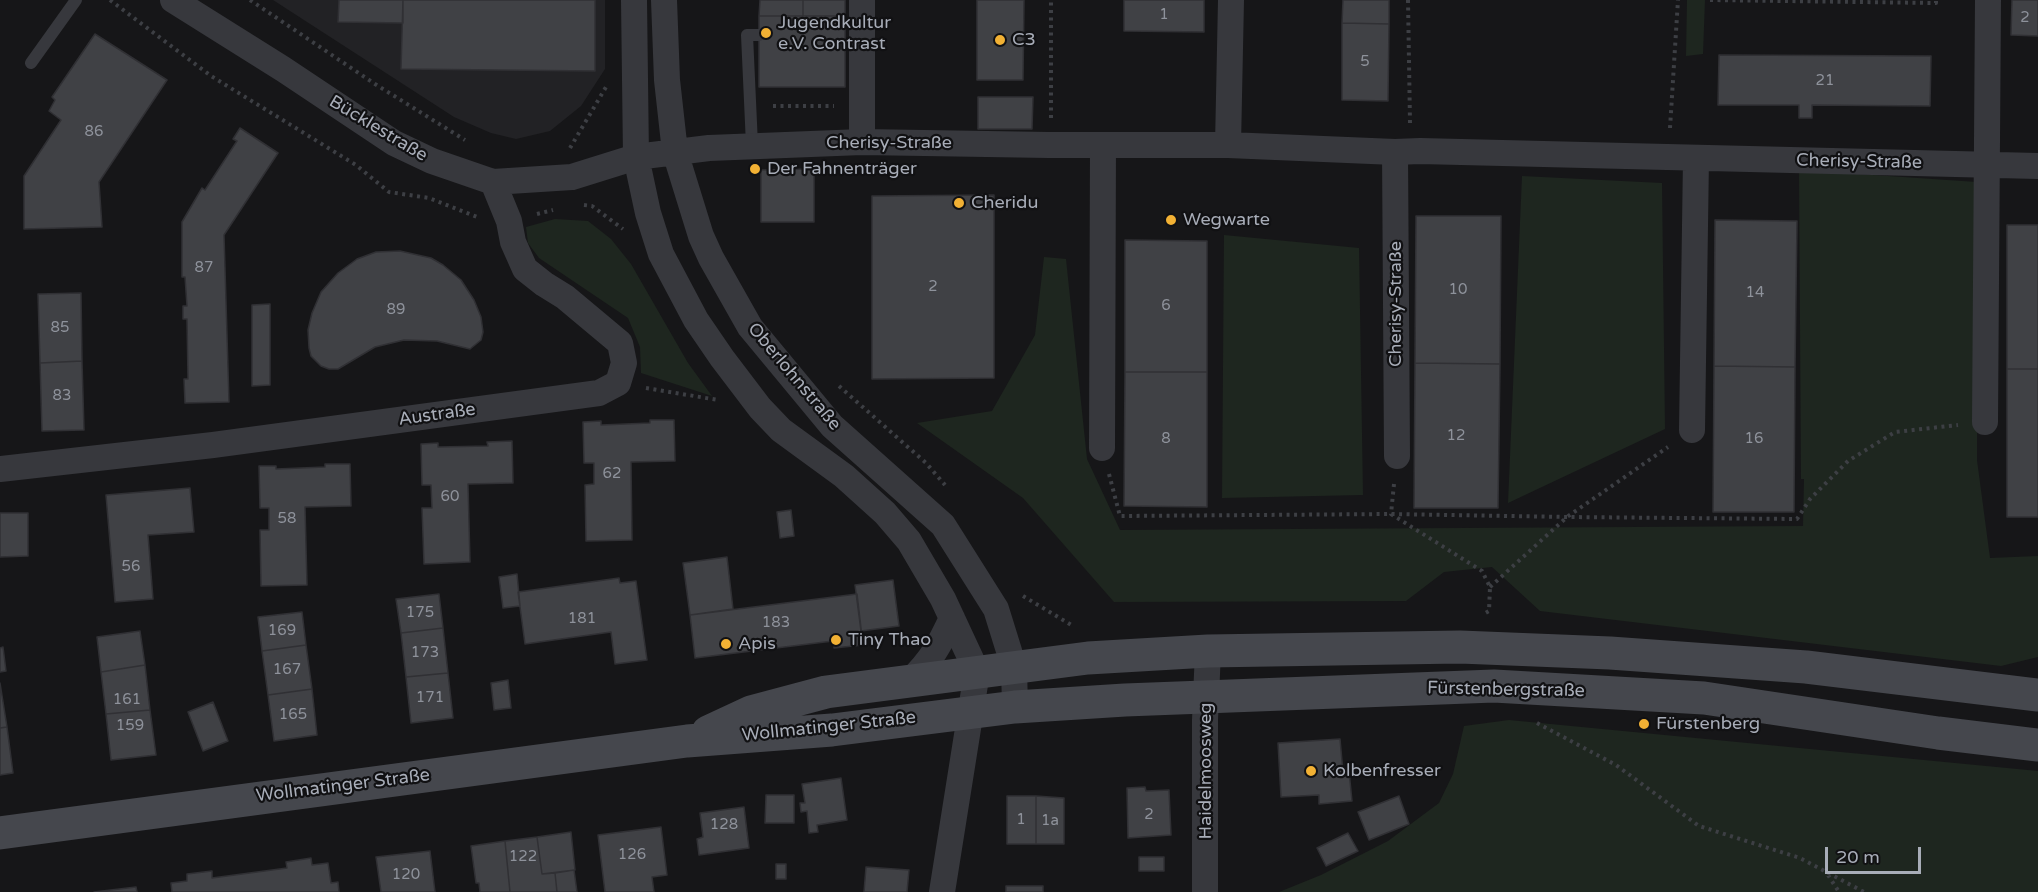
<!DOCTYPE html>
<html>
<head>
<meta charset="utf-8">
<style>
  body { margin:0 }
  #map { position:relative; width:2038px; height:892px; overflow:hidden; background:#161618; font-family:"Varela Round",sans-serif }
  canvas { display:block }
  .scale { position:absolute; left:1825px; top:847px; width:96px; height:27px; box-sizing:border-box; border:3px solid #a8adb8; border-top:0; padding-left:8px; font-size:18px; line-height:21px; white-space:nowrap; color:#a8adb8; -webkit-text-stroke:4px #111113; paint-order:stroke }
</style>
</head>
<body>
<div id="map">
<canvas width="2038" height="892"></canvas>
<div class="scale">20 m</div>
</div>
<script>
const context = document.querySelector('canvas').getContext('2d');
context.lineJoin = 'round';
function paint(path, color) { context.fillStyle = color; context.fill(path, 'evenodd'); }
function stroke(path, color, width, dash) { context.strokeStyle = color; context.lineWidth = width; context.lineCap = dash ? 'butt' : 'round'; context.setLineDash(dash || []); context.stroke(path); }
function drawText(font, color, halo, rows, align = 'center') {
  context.font = font + ' "Varela Round",sans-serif'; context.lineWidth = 4.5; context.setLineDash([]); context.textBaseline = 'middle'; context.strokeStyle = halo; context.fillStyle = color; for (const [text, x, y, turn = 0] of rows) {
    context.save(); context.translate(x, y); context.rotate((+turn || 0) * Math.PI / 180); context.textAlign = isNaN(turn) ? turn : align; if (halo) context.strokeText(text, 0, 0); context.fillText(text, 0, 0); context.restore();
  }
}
paint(new Path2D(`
  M273,0H605V69L581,106L550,131L516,139L491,133L454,117Z`), '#222225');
paint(new Path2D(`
  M1687,0H1705L1703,54L1686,56Z
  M1799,170L1977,182V460L1990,558L2038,556V657L2001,666L1540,611L1492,567L1444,572L1406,601L1114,602L1023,498L917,423L992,411L1035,335L1044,257L1066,259L1087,459L1120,530L1803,526L1804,479H1801Z
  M1522,176L1662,183L1665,429L1508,503Z
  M555,219L588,221L611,239L631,264L688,363L712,396L641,373L640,347L628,318L539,258L528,243L526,227Z
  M1224,235L1359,248L1363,495L1222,498Z
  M1509,720L2038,771V892H1279L1321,875L1388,841L1439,803L1453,774L1464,726Z`), '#1e261f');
const building = new Path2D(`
  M339,0H403V23L338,22Z
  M403,0H595V71L401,69Z
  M760,0H803V16H759Z
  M803,0H845V16H803Z
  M977,0H1024L1023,80H977Z
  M1124,0H1204V32L1124,31Z
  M1343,0H1389V24L1342,23Z
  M2012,0H2038V36L2011,35Z
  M759,16H845V87H759Z
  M1342,23L1389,24L1388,101L1342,100Z
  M95,34L167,80L99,182L102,227L24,229V176L61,120L49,111L55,100L52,97Z
  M1719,55L1931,56L1930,106L1812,105V118H1799V105H1718Z
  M978,97H1033L1032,129H978Z
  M240,128L278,153L224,235L229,402L185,403L184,379H188L187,319H183V306H187L185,277H182V222L202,188L205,190L237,141L233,139Z
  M814,169V222H761V170Z
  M994,195V378L872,379V196Z
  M1416,216H1501L1500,364L1415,363Z
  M1715,220L1797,221L1795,367L1714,366Z
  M2007,225H2038V369H2007Z
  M1125,240L1207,241V372H1125Z
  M400,251L431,258L443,265L461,280L474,300L481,317L483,332L481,340L470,349L437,341L404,340L375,347L338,369H329L321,366L311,356L309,348L308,330L312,313L321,292L338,273L357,259L376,252Z
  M81,293L82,361L40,363L38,294Z
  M270,304V385L252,386V305Z
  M82,361L84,430L42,431L40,363Z
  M1415,363L1500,364L1498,508H1414Z
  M1714,366L1795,367L1794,512H1713Z
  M2007,369H2038V517H2007Z
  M1125,372H1207V507L1124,506Z
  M650,420H674L675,461L631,462L632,540L586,541L585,485L594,484V463H584L583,422L601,421V425L650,423Z
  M512,441L513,483L468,484L470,562L424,564L422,508H432L431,485H422L421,444L438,443V447L488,446L487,442Z
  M325,464H350L351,506L305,507L307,585L261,586L260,530H269V508H260L259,466H276V469L325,467Z
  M190,488L194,532L148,535L153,599L115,602L106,495Z
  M791,510L794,536L780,538L777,512Z
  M0,513H28V556L0,557Z
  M727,557L733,609L690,615L683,563Z
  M517,574L520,606L503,608L499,577Z
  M619,578L620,583L636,581L647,660L615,664L611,632L525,644L518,592Z
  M893,580L899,626L861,631L855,585Z
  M439,594L443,628L401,633L396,599Z
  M857,594L863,645L834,648L833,641L695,658L690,615Z
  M302,612L306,645L262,651L258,617Z
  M443,628L448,673L406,677L401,633Z
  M140,631L145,665L101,672L97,637Z
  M306,645L312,689L268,695L262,651Z
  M3,647L6,671L0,672V648Z
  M145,665L150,710L106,714L101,672Z
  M448,673L453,718L411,723L406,677Z
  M508,680L511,708L494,710L491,683Z
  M0,683L7,727L0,728Z
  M312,689L317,735L274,741L268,695Z
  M213,702L228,741L203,751L188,712Z
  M150,710L156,755L111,760L106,714Z
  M7,727L13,773L0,775V728Z
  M1340,739L1343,772L1349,771L1352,801L1319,804V795L1281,797L1278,743Z
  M841,778L847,820L817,825L818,832L809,833L807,811L801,812L800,803H805L802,784Z
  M1145,787L1146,791L1169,790L1171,835L1128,838L1127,788Z
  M766,795H794V823H765Z
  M1007,796H1036V844H1007Z
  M1036,796L1064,798V844H1036Z
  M1399,796L1409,824L1369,840L1358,812Z
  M744,807L749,848L699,855L697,839L703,837L700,813Z
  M661,827L667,875L652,877L654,892H605L598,835Z
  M571,832L575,870L542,874L537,837Z
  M1348,833L1358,851L1326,866L1317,848Z
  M537,837L542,874L555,873L557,892H510L505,841Z
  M505,841L510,892H480L479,883H476L471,846Z
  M430,851L435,892H381L376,857Z
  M1139,857H1164V871H1139Z
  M311,858L312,865L328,863L331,883L338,882L339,892H172L171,883L187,881V874L212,871V878L287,868L286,862Z
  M776,864H786V879H776Z
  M866,867L909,870L907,892H864Z
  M574,870L577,892H557L555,873Z
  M1006,886H1043V892H1006Z
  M136,887L137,892H94Z`);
paint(building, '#404145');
stroke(building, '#303034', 1.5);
stroke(new Path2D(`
  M110,0L211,76L356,165L389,192L429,198L477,217
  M250,0L375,84L465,140
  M1408,0L1410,123
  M1710,0L1936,3V0
  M773,106H834
  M1051,118V0
  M1670,128L1678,0
  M570,148L606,87
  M584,205L592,206L623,229
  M537,214L553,210
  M839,386L926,463L945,485
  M646,388L718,400
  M1109,474L1120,516L1391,514L1567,517L1797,519L1810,499L1848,461L1895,432L1958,425
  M1394,484L1391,514L1482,571L1490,587L1489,611L1482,615
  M1490,587L1567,517L1668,447
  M1023,596L1073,626
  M1537,723L1616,765L1699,826L1800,858L1864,892
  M1828,875L1839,892`), '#3d3f44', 4, [3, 4.5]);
stroke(new Path2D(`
  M31,63L76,0
  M752,145L747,35H759`), '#37383d', 12);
stroke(new Path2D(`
  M173,0L283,69L394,143L432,161L493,182L572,177L636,157L709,148L862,142L1049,145H1228L1395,152L1420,151L2038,166
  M634,0L636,157L648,213L661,254L696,320L722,358L760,408L781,430L844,476L885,513L909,541L943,599L977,672L942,892
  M664,0L667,80L675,152L701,236L711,258L750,327L832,426L943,525L996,609L1014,667L1015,707
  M862,142V0
  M1228,145L1231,0
  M1395,152L1397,456
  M1985,422L1988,0
  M1692,430L1696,158
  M1102,448L1103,145
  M0,469L213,445L599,393L618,383L624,363L620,343L565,297L544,284L525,269L513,242L509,221L493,182
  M910,681C932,659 939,646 952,618
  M1205,892V720L1208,651`), '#37383d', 26);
stroke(new Path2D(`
  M708,732L751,712L826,692L1088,658L1208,651L1460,647L1610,653L1806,667L2038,695
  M0,833L687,741L832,730L1015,707L1125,700L1494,686L1704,698L1938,733L2038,745`), '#45474d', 33);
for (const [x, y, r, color] of [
  [766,33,6,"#f2b134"],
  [1000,40,6,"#f2b134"],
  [755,169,6,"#f2b134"],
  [959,203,6,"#f2b134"],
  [1171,220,6,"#f2b134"],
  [836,640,6,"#f2b134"],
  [726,644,6,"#f2b134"],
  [1644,724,6,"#f2b134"],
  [1311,771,6,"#f2b134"]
]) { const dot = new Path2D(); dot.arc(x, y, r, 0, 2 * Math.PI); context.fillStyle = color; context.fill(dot); stroke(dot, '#111113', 2); }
drawText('15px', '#8e929b', null, [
  ["1",1164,15],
  ["2",2025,18],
  ["5",1365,62],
  ["21",1825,81],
  ["86",94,132],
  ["87",204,268],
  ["2",933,287],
  ["10",1458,290],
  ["14",1755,293],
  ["6",1166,306],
  ["89",396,310],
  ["85",60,328],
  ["83",62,396],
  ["12",1456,436],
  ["8",1166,439],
  ["16",1754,439],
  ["62",612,474],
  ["60",450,497],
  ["58",287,519],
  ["56",131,567],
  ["175",420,613],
  ["181",582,619],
  ["183",776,623],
  ["169",282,631],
  ["173",425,653],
  ["167",287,670],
  ["171",430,698],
  ["161",127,700],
  ["165",293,715],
  ["159",130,726],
  ["2",1149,815],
  ["1",1021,820],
  ["1a",1050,821],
  ["128",724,825],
  ["126",632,855],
  ["122",523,857],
  ["120",406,875]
]);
drawText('18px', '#a8adb8', '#111113', [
  ["Jugendkultur",778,23],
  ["e.V. Contrast",778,44],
  ["C3",1012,40],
  ["Der Fahnenträger",767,169],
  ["Cheridu",971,203],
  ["Wegwarte",1183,220],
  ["Tiny Thao",848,640],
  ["Apis",738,644],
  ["Fürstenberg",1656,724],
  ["Kolbenfresser",1323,771]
], 'left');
drawText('18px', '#a8adb8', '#111113', [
  ["Bücklestraße",378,129,31],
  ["Cherisy-Straße",889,143],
  ["Cherisy-Straße",1859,162,1],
  ["Cherisy-Straße",1396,304,-90],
  ["Oberlohnstraße",794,377,50],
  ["Austraße",437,415,-8],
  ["Fürstenbergstraße",1506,690,1],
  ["Wollmatinger Straße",829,727,-6],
  ["Haidelmoosweg",1206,771,-90],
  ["Wollmatinger Straße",343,786,-7]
]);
</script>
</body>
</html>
